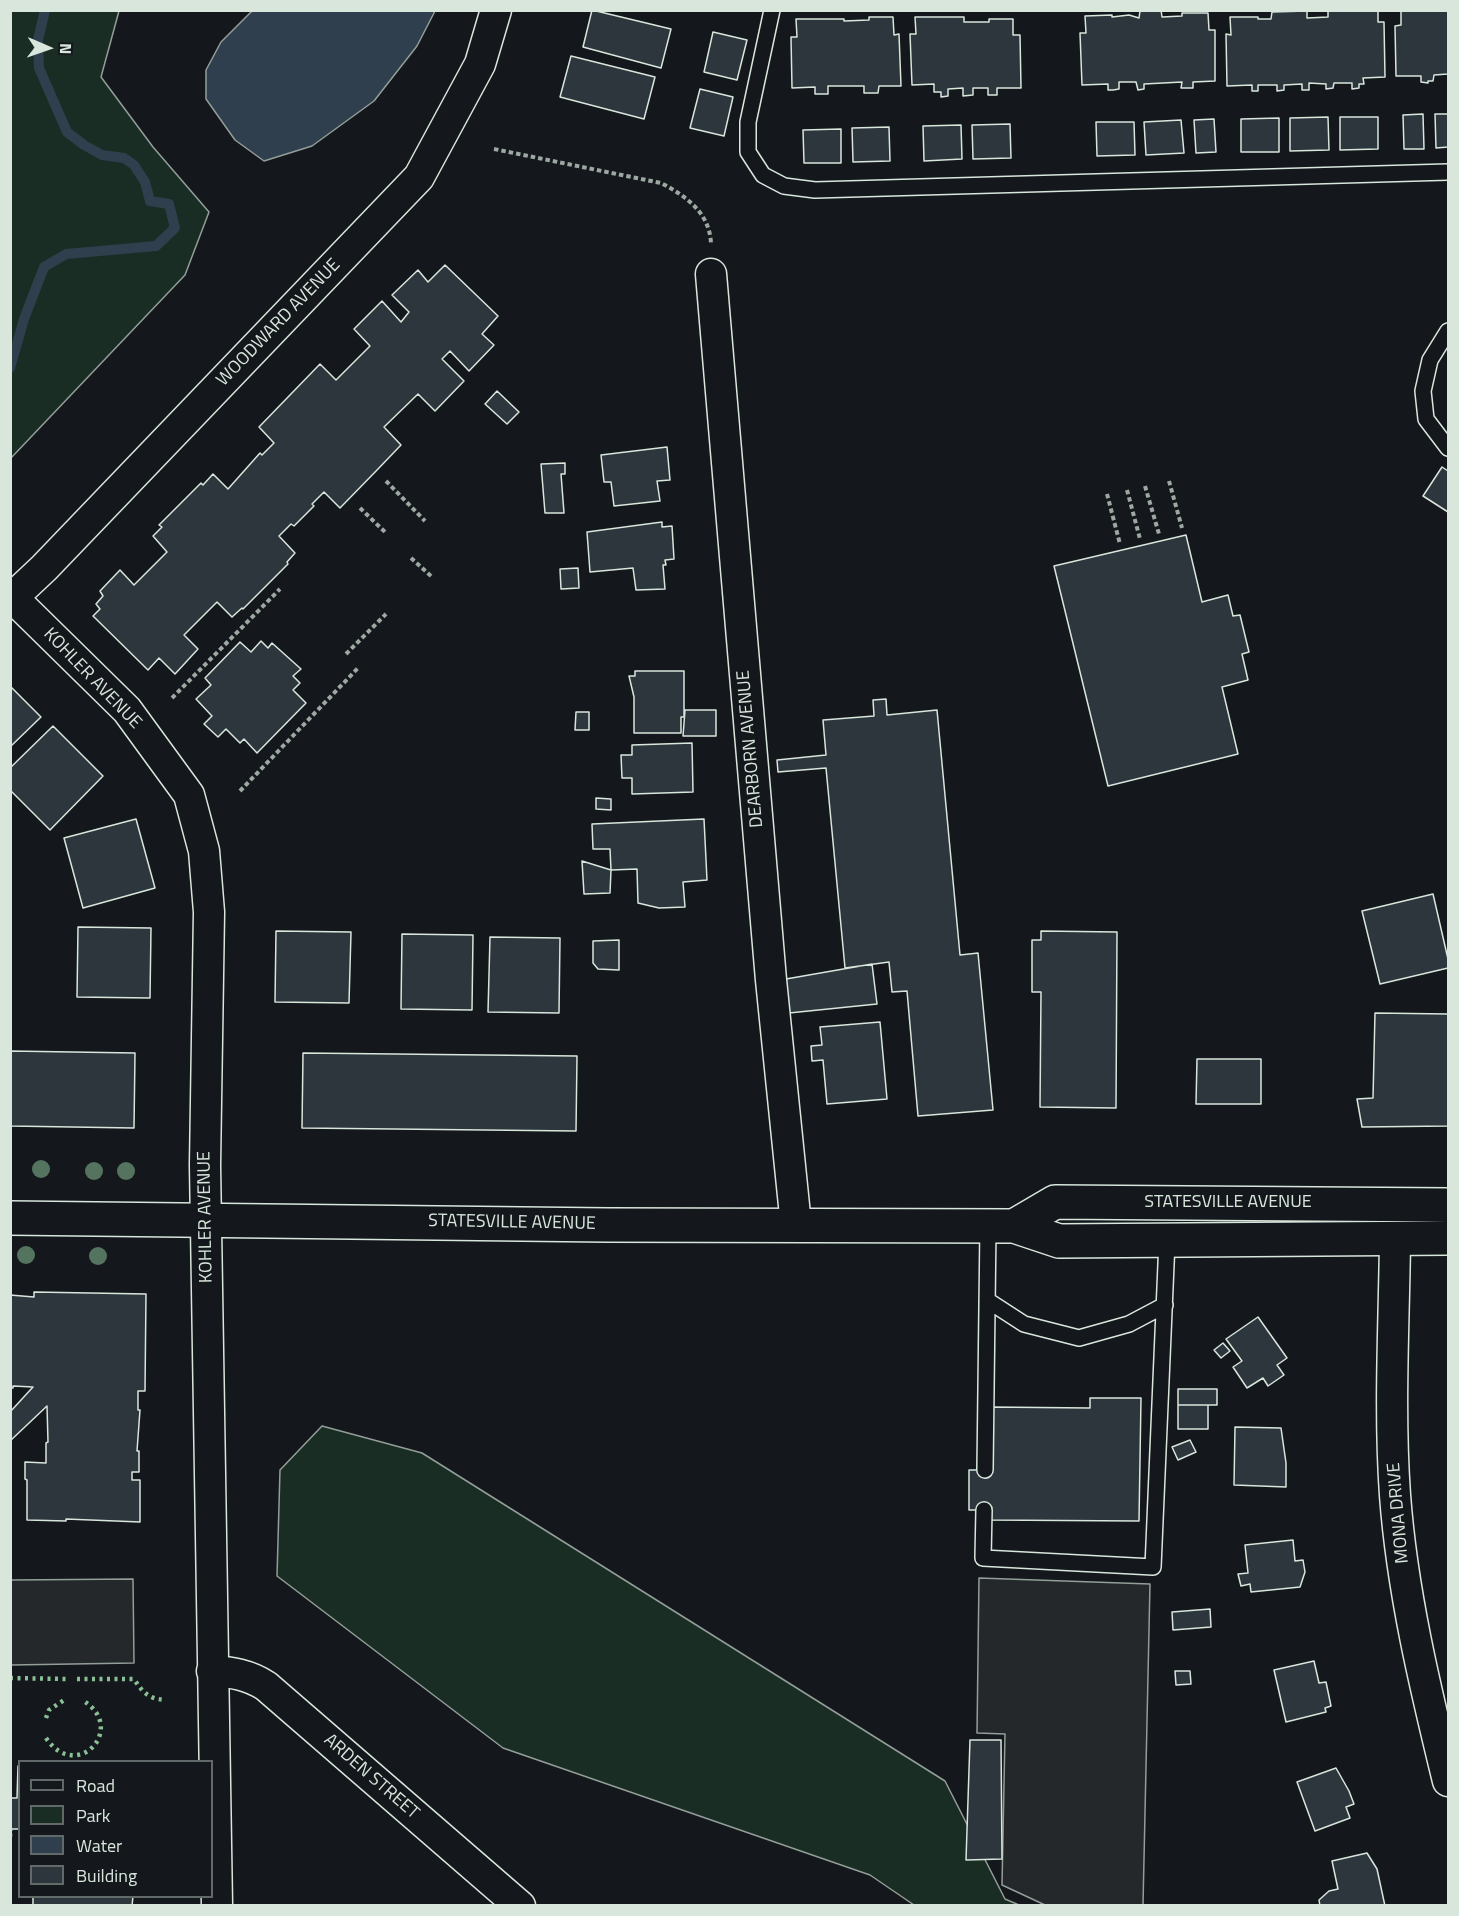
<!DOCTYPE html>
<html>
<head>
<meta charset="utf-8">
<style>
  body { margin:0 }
  #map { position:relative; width:1459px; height:1916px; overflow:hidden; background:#14181c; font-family:"Titillium Web",sans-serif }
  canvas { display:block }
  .frame { position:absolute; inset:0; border:12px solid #d8e6dc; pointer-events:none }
  .legend { position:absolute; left:18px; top:1760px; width:195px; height:138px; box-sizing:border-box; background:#14181c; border:2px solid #626a69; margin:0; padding:8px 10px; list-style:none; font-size:18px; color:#d8e6dc }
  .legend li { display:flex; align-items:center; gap:12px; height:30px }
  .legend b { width:30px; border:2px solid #626a69 }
  .north { position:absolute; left:18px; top:18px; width:60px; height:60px; -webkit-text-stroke:4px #14181c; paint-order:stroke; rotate:92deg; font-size:16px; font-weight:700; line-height:24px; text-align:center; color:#d8e6dc }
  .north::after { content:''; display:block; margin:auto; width:21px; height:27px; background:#d8e6dc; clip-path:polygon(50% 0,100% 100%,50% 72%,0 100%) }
</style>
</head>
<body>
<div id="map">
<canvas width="1459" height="1916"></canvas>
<div class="frame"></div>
<ul class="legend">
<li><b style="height:8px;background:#14181c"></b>Road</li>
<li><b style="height:16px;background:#1a2d24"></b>Park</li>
<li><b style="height:16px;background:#2f3f4d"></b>Water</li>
<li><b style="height:16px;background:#2c363c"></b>Building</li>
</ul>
<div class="north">N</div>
</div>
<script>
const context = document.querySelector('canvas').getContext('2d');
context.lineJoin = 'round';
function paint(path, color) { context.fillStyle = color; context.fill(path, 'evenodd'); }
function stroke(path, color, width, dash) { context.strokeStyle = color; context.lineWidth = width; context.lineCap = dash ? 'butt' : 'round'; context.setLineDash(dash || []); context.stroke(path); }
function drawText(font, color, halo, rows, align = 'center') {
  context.font = font + ' "Titillium Web",sans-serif'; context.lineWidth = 4.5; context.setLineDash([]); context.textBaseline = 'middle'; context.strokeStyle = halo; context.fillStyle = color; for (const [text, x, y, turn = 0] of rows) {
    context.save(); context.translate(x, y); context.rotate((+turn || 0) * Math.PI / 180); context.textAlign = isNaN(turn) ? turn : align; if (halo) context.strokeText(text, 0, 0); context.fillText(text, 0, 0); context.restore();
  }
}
const green = new Path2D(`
  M11,10L119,11L101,77L153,147L209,212L185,275L11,458Z
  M322,1426L422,1453L945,1781L1005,1899L1019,1905H914L870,1875L503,1748L277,1576L280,1470Z`);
paint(green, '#1a2d24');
stroke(green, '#939e99', 1.5);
const parking = new Path2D(`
  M979,1578L1150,1584L1143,1905H1045L1002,1885L1005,1734L977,1733Z
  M133,1579L134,1663L11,1665V1580Z`);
paint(parking, '#24282b');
stroke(parking, '#939e99', 1.5);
const water = new Path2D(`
  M252,11V10L435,11L417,46L374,101L312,146L264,161L235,140L206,99V70L221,42Z`);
paint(water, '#2f3f4d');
stroke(water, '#939e99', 1.5);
stroke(new Path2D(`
  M10,368L24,319L44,267L66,254L156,246L175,228L169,204L150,201L145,182L134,165L124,158L102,155L84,145L67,132L39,68L38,40L45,10`), '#2f3f4d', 10);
const building = new Path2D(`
  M592,10L671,29L661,68L583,47Z
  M1161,10L1162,17L1182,16V13H1208L1209,30H1215V81L1193,82V88H1181L1182,82L1144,84V89L1138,90L1136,82H1119V89L1113,90H1108V84L1082,85L1080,33H1086L1085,16L1112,15V17L1129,15L1139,18L1140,11Z
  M1378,10V22H1384L1385,77L1363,78L1364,84H1359V88L1352,89V83H1334L1333,88L1326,89V84L1309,83V90H1302V84L1284,85V90L1277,91V85H1258V91H1252V85L1227,86L1226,34L1231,35L1230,17H1258V19H1271L1272,12L1307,11V18L1328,17V11Z
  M1401,10H1448V74L1434,75L1433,81H1428V83L1421,82V76H1396L1395,26L1401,25Z
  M869,17H893L894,35L899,34L901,86H879L878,93H864V86H828V94H815V87L792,88L791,37H797L796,19H844V21L869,20Z
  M915,17H964V22H989V19H1013V35H1020L1021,88H997V95H988V88H973V95L963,96V88L948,89V96L941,97V92H934V84L912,85L910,34H916Z
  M713,32L747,40L737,80L704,72Z
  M571,56L655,77L644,119L560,97Z
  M700,89L733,97L724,136L690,128Z
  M1423,114L1424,149H1404L1403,115Z
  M1435,114H1448V147L1436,148Z
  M1328,117L1329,150L1290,151V118Z
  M1340,117H1378V149L1340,150Z
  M1279,118V152H1241V119Z
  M1214,119L1216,152L1196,153L1194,120Z
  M1181,120L1184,153L1146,155L1144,122Z
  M1096,122H1134L1135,155L1097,156Z
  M1010,124L1011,158L973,159L972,125Z
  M961,125L962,159L924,161L923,126Z
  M889,127L890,161L853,162L852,128Z
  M841,129V163H804L803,130Z
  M445,265L498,316L482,334L494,345L469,371L450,351L442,359L464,381L435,411L418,394L384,427L401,445L378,469L340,508L324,492L312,504L314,506L294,526L291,524L279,536L295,553L287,562L288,564L243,609L242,608L232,617L217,602L184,635L198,649L175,674L159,658L148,670L93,616L100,609L96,604L103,596L100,591L120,570L134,585L167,552L153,536L162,527L159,525L201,483L203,485L213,474L228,489L260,453L262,455L274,443L259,427L320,364L336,380L370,346L354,329L382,301L401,322L409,312L392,295L418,270L428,282Z
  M497,391L519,412L507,424L485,404Z
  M667,447L670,480L657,481L660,501L614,506L611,482H604L601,455Z
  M565,463V474H561L564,513H545L541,464Z
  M1442,467L1448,471V512L1423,496Z
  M662,522V527L672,526L674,559L665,560L666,565H663L665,589L636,590L633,568L590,572L587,532Z
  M1186,535L1202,602L1228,595L1233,616L1240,615L1249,652L1242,654L1248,680L1222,687L1238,754L1108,786L1054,566Z
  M578,568L579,588L561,589L560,569Z
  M261,641L268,648L272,643L301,669L293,676L300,683L293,690L306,703L257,753L244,739L240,743L226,729L218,737L204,724L212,716L196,699L211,685L205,678L240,642L251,652Z
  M635,671H684V717H681V733H634V697L629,676H635Z
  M10,686L41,717L10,747Z
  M886,699L887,715L937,710L960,955L978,953L993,1110L918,1116L907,991L892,992L889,962L845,968L826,768L778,772L777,760L826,755L823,720L874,716L873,700Z
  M685,710H716V736H683Z
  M576,712H589V730H575Z
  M53,726L103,776L50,830L10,790V768Z
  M692,743L693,792L632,794V778H622L621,755H632V745Z
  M596,798L611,799V810L596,809Z
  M136,819L155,888L83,908L64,838Z
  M704,819L707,880L683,882L685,907L659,908L638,903L637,869L611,870L610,849H593L592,824Z
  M582,861L611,870L610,893L584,894Z
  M1433,894L1448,959V968L1380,984L1362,911Z
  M78,927L151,928L150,998L77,997Z
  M276,931L351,932L349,1003L275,1002Z
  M1041,931L1117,932L1116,1108L1040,1107L1041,992H1032V940H1041Z
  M402,934L473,935L472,1010L401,1009Z
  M490,937L560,938L559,1013L488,1012Z
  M619,940V970L598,969L593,963V941Z
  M872,964L877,1004L789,1013L786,979Z
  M1375,1013L1448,1014V1126L1362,1127L1357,1099L1373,1098Z
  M880,1022L887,1099L827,1104L823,1060L812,1061L811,1046L822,1045L820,1027Z
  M10,1051L135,1053L134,1128L10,1126Z
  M303,1053L577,1056L576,1131L302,1128Z
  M1197,1059H1261V1104H1196Z
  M34,1292L146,1294L145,1391H138V1410H140L137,1451H139V1472H132V1480H140V1522L66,1519V1521L27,1520V1480L25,1479V1462L46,1463V1443L48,1442L47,1406L10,1441V1412L33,1387L13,1386V1388H10V1295L34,1297Z
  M1258,1317L1287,1358L1277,1365L1284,1375L1268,1386L1263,1378L1247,1388L1233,1367L1242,1361L1226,1339Z
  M1223,1343L1230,1351L1221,1358L1214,1350Z
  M1178,1389H1217V1405H1178Z
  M1090,1398H1141L1139,1521L988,1520V1510H969V1470H988L990,1407L1090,1408Z
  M1178,1405H1208V1429H1178Z
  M1235,1427L1281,1428L1286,1463V1487L1234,1485Z
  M1190,1440L1196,1452L1178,1460L1172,1447Z
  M1293,1540L1295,1561L1303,1560L1305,1572L1300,1587L1251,1592L1250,1584L1241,1586L1238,1574L1248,1573L1245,1545Z
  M1210,1609L1211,1627L1173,1630L1172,1612Z
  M1314,1661L1319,1683L1326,1682L1331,1706L1325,1708L1326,1712L1286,1722L1274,1670Z
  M1175,1671H1190L1191,1684L1176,1685Z
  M970,1740H1001L1002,1859L966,1860Z
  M18,1766L20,1829H10V1798H17Z
  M1336,1768L1349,1791L1354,1804L1346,1807L1350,1818L1315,1831L1297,1782Z
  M1367,1853L1377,1869L1385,1906H1320L1319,1900L1329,1891L1338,1889L1332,1861Z
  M33,1896H133L132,1906H33Z`);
paint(building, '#2c363c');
stroke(building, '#d8e6dc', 1.5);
const lane = new Path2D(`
  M772,10L748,122V152L763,175L784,186L815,190L1448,172
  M1448,331L1430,360L1423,391L1426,419L1448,448
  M987,1300L1024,1324L1079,1338L1129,1324L1165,1305
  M985,1470L988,1226
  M984,1510L983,1558L1153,1567L1167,1241`);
const street = new Path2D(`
  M711,274L771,980L796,1225
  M14,599L127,710L189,795L204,851L209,912L205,1165L217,1906
  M10,600L44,568L419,177L480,64L496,10
  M1395,1240C1394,1325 1389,1410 1395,1495C1402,1591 1425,1687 1448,1781
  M212,1671C232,1672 249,1675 266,1686L520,1906`);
const secondary = new Path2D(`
  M10,1218L607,1225L1014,1226L1059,1241L1448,1238
  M1014,1226L1055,1202L1448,1205`);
stroke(lane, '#d8e6dc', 18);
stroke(street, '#d8e6dc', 33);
stroke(secondary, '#d8e6dc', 36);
stroke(new Path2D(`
  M494,149L661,183C686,196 710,213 711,244
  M386,481L425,521
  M1169,481L1182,528
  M1145,486L1159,534
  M1127,490L1140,539
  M1107,494L1120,544
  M360,508L385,532
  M411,558L432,577
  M346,654L386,614
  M172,698L280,589
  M240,791L359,667
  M10,893V906
  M10,1838L11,1829`), '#9da8a2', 4, [4.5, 3]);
stroke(lane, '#14181c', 15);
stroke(street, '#14181c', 30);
stroke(secondary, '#14181c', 33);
stroke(new Path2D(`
  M10,1678L67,1679
  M77,1679H134C143,1693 149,1699 166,1700
  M46,1718L49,1710L64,1700
  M46,1738C77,1784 129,1727 82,1700`), '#8ac095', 4.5, [3, 4.5]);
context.fillStyle = '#55745f';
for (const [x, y] of [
  [41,1169],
  [94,1171],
  [126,1171],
  [26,1255],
  [98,1256]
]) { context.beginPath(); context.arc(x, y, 9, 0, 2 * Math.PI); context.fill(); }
drawText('18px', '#d8e6dc', '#14181c', [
  ["WOODWARD AVENUE",279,323,-46],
  ["KOHLER AVENUE",92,679,46],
  ["DEARBORN AVENUE",751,749,-95],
  ["STATESVILLE AVENUE",1228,1203],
  ["KOHLER AVENUE",206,1217,-91],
  ["STATESVILLE AVENUE",512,1223,1],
  ["MONA DRIVE",1399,1513,-95],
  ["ARDEN STREET",371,1777,41]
]);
</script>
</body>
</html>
